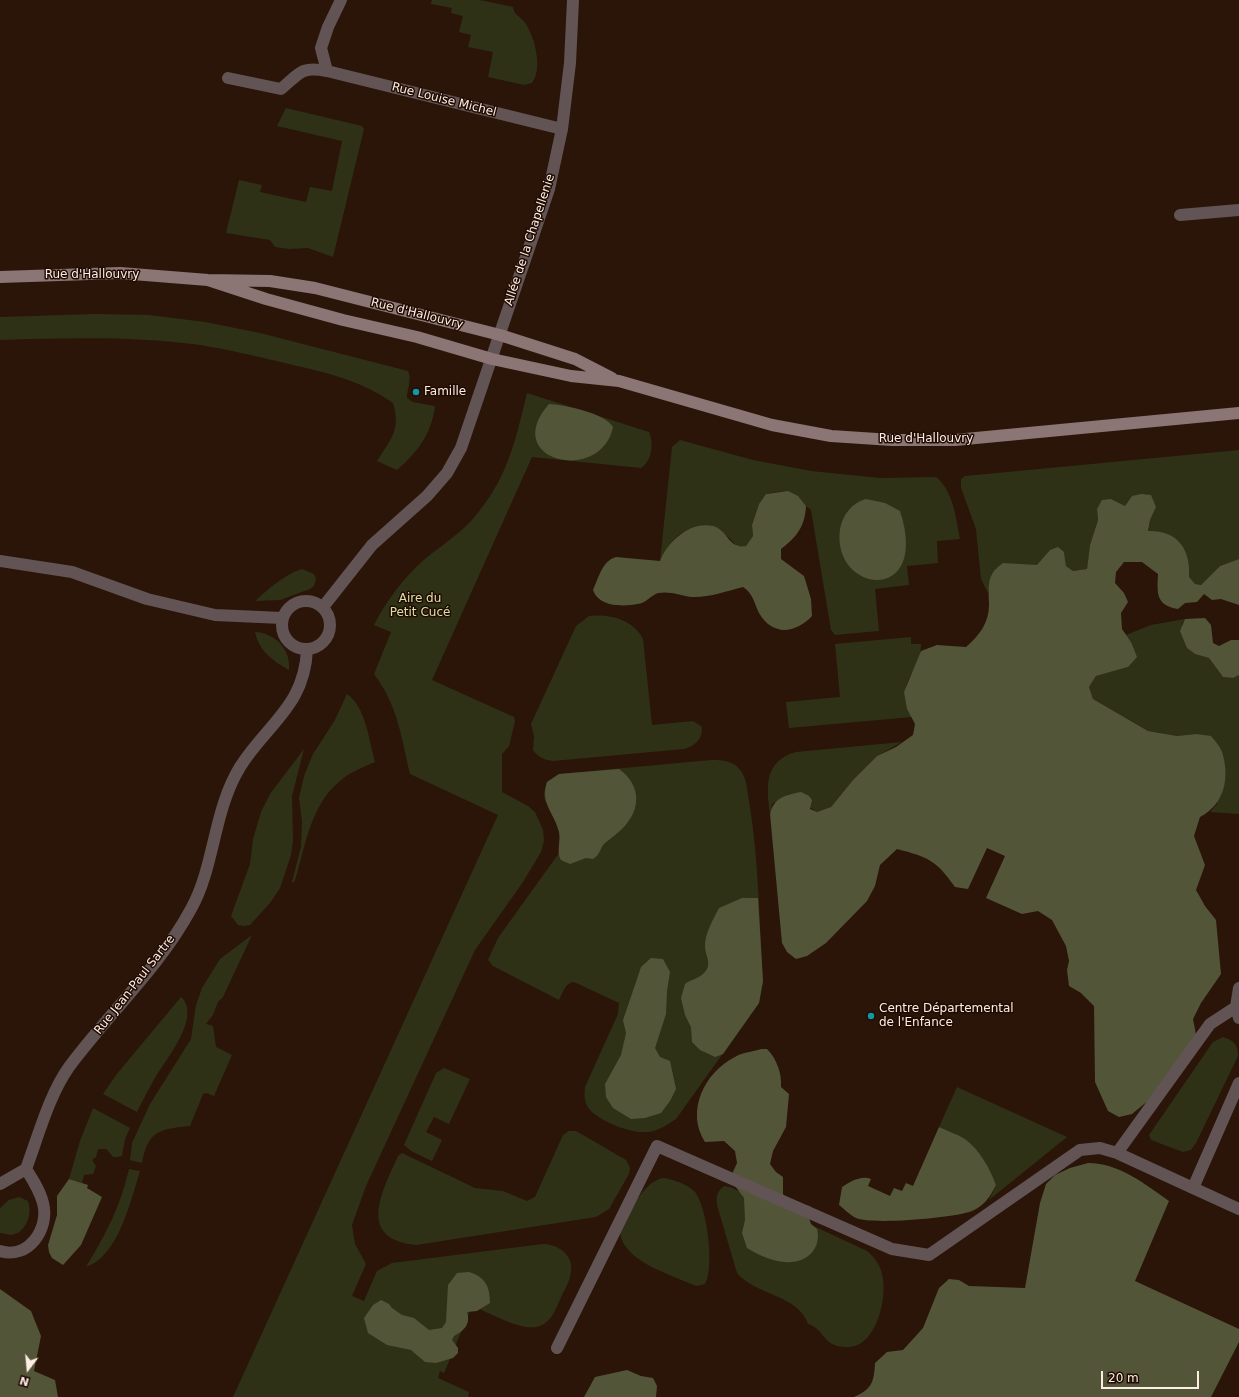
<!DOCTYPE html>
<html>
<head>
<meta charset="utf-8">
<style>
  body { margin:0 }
  #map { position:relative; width:1239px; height:1397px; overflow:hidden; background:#2a1508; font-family:"DejaVu Sans",sans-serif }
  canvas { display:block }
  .north { position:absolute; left:8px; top:1349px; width:40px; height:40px; -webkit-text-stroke:3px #200c02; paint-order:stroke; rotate:196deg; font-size:11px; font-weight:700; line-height:16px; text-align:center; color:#fdede5 }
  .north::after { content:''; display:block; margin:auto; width:14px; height:18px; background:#fdede5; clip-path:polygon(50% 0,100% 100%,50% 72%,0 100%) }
  .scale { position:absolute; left:1101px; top:1371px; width:98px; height:18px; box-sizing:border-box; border:2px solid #fdede5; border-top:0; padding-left:5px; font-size:12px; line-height:14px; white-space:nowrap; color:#fdede5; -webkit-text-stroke:3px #200c02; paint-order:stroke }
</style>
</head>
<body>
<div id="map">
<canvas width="1239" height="1397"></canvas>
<div class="north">N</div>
<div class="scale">20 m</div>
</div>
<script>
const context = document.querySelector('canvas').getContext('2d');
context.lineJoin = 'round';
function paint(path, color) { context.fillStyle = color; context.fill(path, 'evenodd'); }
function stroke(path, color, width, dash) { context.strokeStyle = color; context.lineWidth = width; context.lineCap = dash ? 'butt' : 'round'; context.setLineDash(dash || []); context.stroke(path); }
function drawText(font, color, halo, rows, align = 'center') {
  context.font = font + ' "DejaVu Sans",sans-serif'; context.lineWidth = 3; context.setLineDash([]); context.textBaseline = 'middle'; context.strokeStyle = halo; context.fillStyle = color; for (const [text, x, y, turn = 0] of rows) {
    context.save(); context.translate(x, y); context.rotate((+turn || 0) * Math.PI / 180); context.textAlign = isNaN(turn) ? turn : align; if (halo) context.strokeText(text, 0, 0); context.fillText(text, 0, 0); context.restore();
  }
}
paint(new Path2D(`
  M432,0H480L513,7C514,16 522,17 526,24C535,39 543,68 532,83L524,85L488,77L493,52L468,47L471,35L459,32L463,16L451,13L452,8L431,4Z
  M286,108L362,126L364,129L333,257L308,248L289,249L275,247L270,240L226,233L239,180L262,185L260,192L306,202L310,187L332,191L342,141L277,126Z
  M95,314L149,315L205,322L260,333L408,371C412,378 407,390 407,398L413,402L435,406C432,433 417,453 397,470L377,461C391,439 401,430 393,403C360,380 328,373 289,364C260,357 230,350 200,345C134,336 67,338 0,340V317Z
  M527,393L649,432C654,444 652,461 641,468L532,457L432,680L514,717L515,721L511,738L509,746L502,754V792L528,806L535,812L543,830L544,841L541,852L523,882L475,950L366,1186L352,1225L355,1244L366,1264L352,1296L364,1301L377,1271L392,1263L543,1244C558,1244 574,1255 571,1272C570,1280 566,1288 562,1295C556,1308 552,1324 536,1327C518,1330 489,1312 472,1306L444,1373L440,1371L438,1378L469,1392L468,1396L469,1397H233L498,815L410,774C401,736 398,706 374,674L391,632L374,625C386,601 405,576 426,558C441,546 459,534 472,520C507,480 515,443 527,393Z
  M680,440L753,460L811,471L880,478L936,477C953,490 956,518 960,539L937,541L938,563L907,566L909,585L875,589L879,631L835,635L831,630L811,510C790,493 796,488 766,494L759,504L752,525L753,536L746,546C731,548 736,541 726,536C722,534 716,533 712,531C684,522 672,538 660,561L672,447Z
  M1239,450V559L1220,566L1201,585L1195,584L1189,578C1191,551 1177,530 1148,532L1150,520L1156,506L1132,496L1125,506L1111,499L1097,509L1098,520L1090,545L1087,569L1073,571L1066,566L1064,552L1050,550L1038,565H1028L992,573L988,593L981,579L976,529L961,488V479L965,476Z
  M302,569L314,574L316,579L314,586L310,589L280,600L255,601C268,589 285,574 302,569Z
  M589,616C609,614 633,619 643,639L652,725L693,721L701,726L702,730C701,741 694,746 684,749L553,761C544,760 538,757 533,750L534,736L531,724L576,626Z
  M1185,619L1182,624L1187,648L1195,654L1209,658L1223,677L1233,678L1239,675V814L1210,812L1217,804L1196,734L1177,736L1148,731L1093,699L1089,687L1096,676L1128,667L1131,642L1126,635L1151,625Z
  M255,632C275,633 291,649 289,670C273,661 259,651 255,632Z
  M911,637V644H921C921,674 893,681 912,717L789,728L786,702L840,697L835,644Z
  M347,694C366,707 369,741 375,762C363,767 349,773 340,781C311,805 306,843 296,877L294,882H292L301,847L302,821L299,798L304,776L313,754L335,720Z
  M902,742L877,756L853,780L831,807L817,812L789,794L772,804L770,814C766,786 764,761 796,752Z
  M304,749L292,796L293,840L291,855L280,888L270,903L250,925L244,926L238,925L231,916L250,864L253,839L261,812L270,794Z
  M711,760C723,760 734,761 741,771C747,779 747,791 749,801C759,860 759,921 763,981L759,1003L676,1119C667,1125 658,1131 648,1132C632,1134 602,1122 591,1111C584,1104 584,1096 585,1087L618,1014L619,1003L574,982C565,983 563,992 559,1000L493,966L488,960L498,938L559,853C561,841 560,828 554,816C547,800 540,802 547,782L559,774Z
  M252,935L223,997L218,1002L213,1015L206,1024L213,1026L216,1047L232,1055L214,1096L206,1093L203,1094L190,1126C160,1129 148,1130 142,1163L130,1160L132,1143L150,1104L191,1039L196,1005L202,988L220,959Z
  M181,997C202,1016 166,1060 156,1076C149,1088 143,1100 137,1112L103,1094L116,1075Z
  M1223,1037C1234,1040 1238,1045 1238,1056L1196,1143L1191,1150L1183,1152L1151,1140L1149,1135L1213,1042Z
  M444,1068L470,1079L449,1124L434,1117L426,1132L442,1140L432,1161L411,1151L404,1145L436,1073Z
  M957,1087L1067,1137L989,1200L996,1185L965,1139L939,1127Z
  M93,1108L130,1128L125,1139L122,1156C110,1159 114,1156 106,1149H98L96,1157L92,1160L96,1166L93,1174L84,1175L82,1183L69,1179L80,1141Z
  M569,1131H576L626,1160L630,1168L629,1174L609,1209L596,1217L416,1245C355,1239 383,1190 398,1156L402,1153L475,1188L503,1191L527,1201L535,1197L563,1135Z
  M129,1169L140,1171C131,1200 118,1257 86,1267C105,1236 121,1205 129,1169Z
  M663,1178C672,1179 687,1184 694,1191C707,1204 715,1269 705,1284L697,1286L691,1284C669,1274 621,1260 620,1231C631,1212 641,1183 663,1178Z
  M724,1186L730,1187L867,1251C874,1257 880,1264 882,1274C888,1296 877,1346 849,1347C821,1348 826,1329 808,1324C799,1295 755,1295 737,1273L717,1205C716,1197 717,1191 724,1186Z
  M19,1197L28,1201C32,1213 28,1226 18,1233L11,1235L0,1233V1208L9,1200Z`), '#2f3117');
paint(new Path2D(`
  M549,404C565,405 605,413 613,427C601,485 499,461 549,404Z
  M788,491L798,496L806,506C805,526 797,537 781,549V559L804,576L811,599L812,616C795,634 772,636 759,613C754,603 753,593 743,587C727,591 708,598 691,597C680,595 670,591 658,593C652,595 647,601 642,603C626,607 599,608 593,590C599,577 602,561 616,557L660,561C668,541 690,521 713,526C728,530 728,549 746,546L753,536L752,525L759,504L766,494Z
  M1141,494L1151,495L1156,507L1150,520L1148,531C1178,530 1191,550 1189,577L1195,584L1201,585L1220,566L1239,559V605L1221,599L1212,600L1204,594L1197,602L1185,603L1178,609C1156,605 1157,594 1158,574L1142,562H1124L1116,572L1115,583L1124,593L1128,602L1121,613L1122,629L1131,642L1137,657L1128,667L1096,676L1089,687L1093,699L1148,731L1177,736L1196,734L1211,736C1215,741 1220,746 1222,752C1230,777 1225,804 1200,817L1194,836L1205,865L1196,890L1205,906L1216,920L1221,974L1201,1003L1193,1019L1198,1045L1155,1095L1132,1114L1119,1117L1108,1111L1095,1082L1094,1006L1081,993L1069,986L1067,970L1069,961L1066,946L1052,920L1038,911L1022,914L986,898L1005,856L987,848L968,889L955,887C936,860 928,857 897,849L880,865L875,886L867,901L826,943L807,956L796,959L787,952L782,943L770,814C774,797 786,795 801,792L809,796L812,800L810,809L817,812L831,807L853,780L877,756L896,747L913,735L915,724L907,709L904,692L921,651L937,645L966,647C979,636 989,623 989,605C989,595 987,583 992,574C994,570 999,566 1003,563L1037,565L1050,550L1058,547L1064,552L1066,566L1073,571L1087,569L1090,545L1098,520L1097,509L1102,500L1111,499L1125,506L1132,496Z
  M866,499L885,503L900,511C931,606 831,594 840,529C843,514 852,503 866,499Z
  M1205,618L1211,625L1213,643L1219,646L1231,640H1239V675L1233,678L1223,677L1209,658L1195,654L1187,648L1180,631L1185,619Z
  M619,769C641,785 642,809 622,829C617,834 611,838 605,843C599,848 602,853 593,859L586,858L570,864C567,863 563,861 561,860C556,853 561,840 559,832C554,812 540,804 547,782L559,774Z
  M742,898H758L763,981L759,1003L723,1054L715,1057L700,1050L692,1042L691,1027L685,1015L681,998L685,984C690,980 700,978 704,973C713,964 705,956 705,946C705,933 713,920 719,908Z
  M651,958L663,959L670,972L667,991L666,1014L655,1048L660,1057L670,1061L676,1089L670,1101L661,1113L645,1118L631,1119L613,1108L606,1097L605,1084L621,1055L626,1033L623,1020L636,982L641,967Z
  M761,1049H767C777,1059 782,1074 781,1087L789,1094L786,1127L773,1151L770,1164L776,1172L783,1177V1194L788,1202L810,1206L812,1210L809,1218L811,1224L817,1229C822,1249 806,1264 785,1262C772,1261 758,1255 747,1248L742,1233L745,1220L744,1198L735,1186L732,1174L737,1163L735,1151L724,1141L705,1142C685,1111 705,1072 735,1057C743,1052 753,1052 761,1049Z
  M939,1127C947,1131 957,1134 965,1139C980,1150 990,1169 996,1185C990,1197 984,1206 972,1211C955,1218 871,1225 856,1218C850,1215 844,1209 839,1205L842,1187C850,1182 861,1175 871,1179L868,1186L890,1196L894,1188L902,1191L906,1183L913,1186Z
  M1088,1163C1119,1163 1145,1184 1169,1201L1135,1281L1239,1329V1342L1211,1397H854C872,1389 874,1382 875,1363L887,1352L903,1350L923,1328L939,1288L949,1279L959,1280L969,1286L1025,1288L1040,1203L1046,1184L1055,1175L1070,1168Z
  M69,1179L88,1185L87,1188L102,1197L81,1245L63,1265L52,1258L49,1252L48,1245L57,1215V1196Z
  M469,1272C485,1277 490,1286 490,1303L477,1311L467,1312C471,1324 464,1331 454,1336L452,1340L458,1348V1353L453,1358L436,1363L425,1362L411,1350L387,1345L368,1333L364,1318L373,1305L381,1300L389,1304L392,1308L402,1315L414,1318L429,1330L442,1328L446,1322L448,1285L457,1273Z
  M0,1289L31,1311L41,1336L34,1371L55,1380L58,1397H0Z
  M627,1370L641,1376L653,1378L657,1386L656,1397H584L595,1377Z`), '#535538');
stroke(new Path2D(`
  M1180,215L1239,210
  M1239,988L1236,1007L1239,1018
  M1239,1083L1193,1188L1239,1209
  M1117,1153L1210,1024L1236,1007
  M557,1348L657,1146L892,1249L929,1255L1080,1150L1100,1148L1117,1153L1193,1188`), '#625455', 12);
stroke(new Path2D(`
  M341,0L328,27L321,48L327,71L562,129
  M228,78L281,89C300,73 301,66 327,71
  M0,561L72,572L147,599L215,615L282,618
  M282 625a24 24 0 1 1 48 0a24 24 0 1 1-48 0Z
  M323,607L372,545L427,496L447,473L461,448L549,189L562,129L570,63L573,0
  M0,1184L26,1169C38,1137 49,1095 69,1067C109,1013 159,968 191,909C215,866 213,811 240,767C267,724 305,706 307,649
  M0,1251C28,1260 50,1229 43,1203C40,1191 33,1180 26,1169`), '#625455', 12);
stroke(new Path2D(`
  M0,277L120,273L208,280L270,281L315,288L500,335L575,359L612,378
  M208,280L266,299L343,320L417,337L492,359L571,376L619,381L772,425L831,436L892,440H955L1239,413`), '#8b7575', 12);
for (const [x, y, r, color] of [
  [416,392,4,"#0f9aa8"],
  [871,1016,4,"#0f9aa8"]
]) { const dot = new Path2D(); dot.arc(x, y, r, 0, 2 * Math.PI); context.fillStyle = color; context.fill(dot); stroke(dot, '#200c02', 1.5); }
drawText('12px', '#fdede5', '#200c02', [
  ["Rue Louise Michel",444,100,14],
  ["Allée de la Chapellenie",530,240,-72],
  ["Rue d'Hallouvry",92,275],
  ["Rue d'Hallouvry",417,314,14],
  ["Rue d'Hallouvry",926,439],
  ["Rue Jean-Paul Sartre",135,985,-52]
]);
drawText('12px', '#fdede5', '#200c02', [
  ["Famille",424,392],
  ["Centre Départemental",879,1009],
  ["de l'Enfance",879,1023]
], 'left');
drawText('12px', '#dce0a6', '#200c02', [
  ["Aire du",420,599],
  ["Petit Cucé",420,613]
]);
</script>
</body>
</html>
